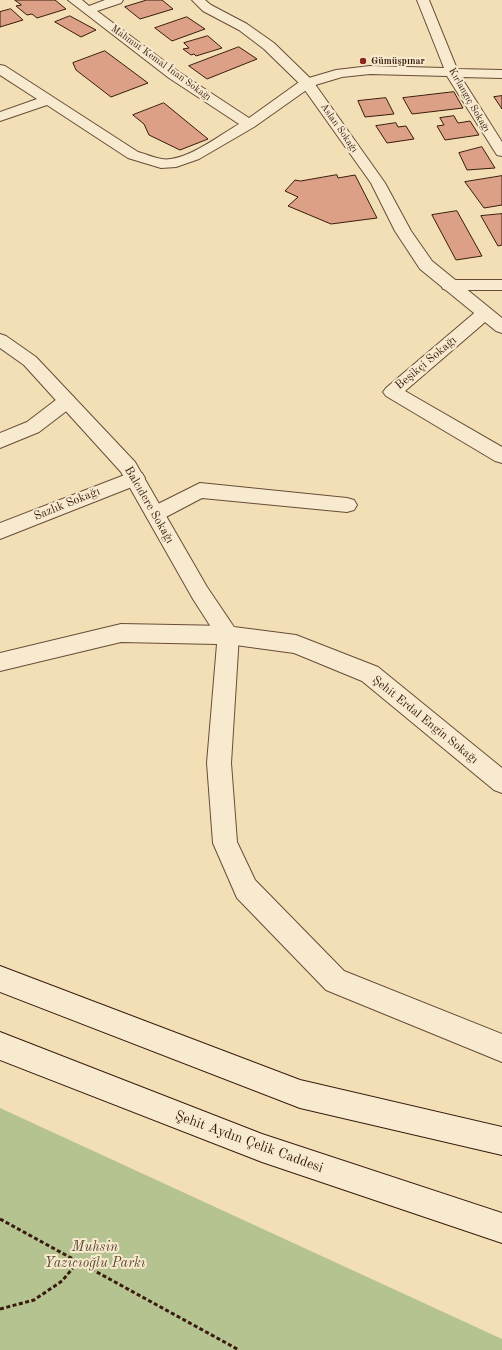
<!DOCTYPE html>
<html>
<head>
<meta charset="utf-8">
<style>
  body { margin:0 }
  canvas { display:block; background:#f3dfb5 }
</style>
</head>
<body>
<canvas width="502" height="1350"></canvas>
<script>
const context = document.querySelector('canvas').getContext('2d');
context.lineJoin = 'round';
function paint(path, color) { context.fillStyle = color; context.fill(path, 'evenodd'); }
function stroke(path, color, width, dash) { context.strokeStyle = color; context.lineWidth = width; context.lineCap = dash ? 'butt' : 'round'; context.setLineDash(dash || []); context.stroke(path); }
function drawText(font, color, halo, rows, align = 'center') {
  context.font = font + ' "Old Standard TT",serif'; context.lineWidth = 4; context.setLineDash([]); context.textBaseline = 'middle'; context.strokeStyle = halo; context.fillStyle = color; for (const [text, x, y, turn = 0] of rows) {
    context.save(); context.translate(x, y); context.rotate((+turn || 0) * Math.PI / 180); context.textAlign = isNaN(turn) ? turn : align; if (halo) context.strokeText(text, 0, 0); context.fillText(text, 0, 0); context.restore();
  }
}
paint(new Path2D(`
  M0,1108L502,1339V1350H0Z`), '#b5c391');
const building = new Path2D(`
  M15,0H55L66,9L37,18L32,14L27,15L16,6L21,5Z
  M147,0H162L173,9L140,19L125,7Z
  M11,9L23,20L0,27V12Z
  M70,16L96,30L81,37L55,22Z
  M187,17L205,29L172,41L155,28Z
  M208,36L222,48L196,56L194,54L191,55L183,49L189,48L184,43Z
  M239,47L257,59L207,79L189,66Z
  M105,51L148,83L111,97L76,70L73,63Z
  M454,92L463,108L412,114L403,98Z
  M502,96V109L494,97Z
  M386,98L394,114L365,117L358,101Z
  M164,103L208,139L180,150L149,135L144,124L133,115Z
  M454,116L458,123L470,121L479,135L445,140L437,126L444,125L440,118Z
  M396,123L398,127L406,126L414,139L387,143L376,126Z
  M482,147L495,168L467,170L459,153Z
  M337,175L338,178L355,175L377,218L331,224L288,206L298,197L285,191L295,180L300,181Z
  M502,176V205L484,208L465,182Z
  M457,211L482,256L456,260L432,215Z
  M502,214V245L498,246L481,216Z`);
paint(building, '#dba085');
stroke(building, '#391b0d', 1);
const minor = new Path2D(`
  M68,0H82L89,6L105,0H123L121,3L97,11L179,72L249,118L302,80L336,70L370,66L444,68L417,0H429L457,69L502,70V78L461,77L502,142V156L497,155L495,152L447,76L370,74L342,77L312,86L254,127L199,159L176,167L161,168L128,158L47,105L0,121V112L37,99L0,75V65L5,66L138,152C146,154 154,158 162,159C184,163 220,135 239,124L169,78Z
  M449,280H502V290H449L443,289L441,285L443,281Z
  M485,308L491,309L493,313L491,317L405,391L502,447V463L495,461L386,396L383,392L386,388L479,309Z
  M67,395L73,396L76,401L73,406L39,432L0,448V433L27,422L61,396Z
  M135,471L142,473L145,478L142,483L0,539V523Z
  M200,483L347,498L354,500L357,505L354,510L347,512L202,498L162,519L155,522L148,519L145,514L148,509Z
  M121,624L228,626L236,629L239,635L231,763L237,842L255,880L344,971L502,1034V1062L326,990L237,898L213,843L207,763L217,644L121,642L0,671V653Z`);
const tertiary = new Path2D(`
  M192,0H205L211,5L247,24L274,43L312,80L385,183L411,231L432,261L502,318V333L496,331L420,269L395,231L371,183L302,86L264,49L239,30L203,11Z
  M0,334L6,336L36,357L135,462L207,587L234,627L296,635L378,667L502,768V793L494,790L362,681L294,653L228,644L220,641L193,599L121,472L24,365L0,348Z`);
const secondary = new Path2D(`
  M0,966L300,1080L502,1127V1155L300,1108L0,992Z
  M0,1032L262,1134L502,1213V1243L262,1162L0,1060Z`);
stroke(minor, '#684c37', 2);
stroke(tertiary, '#684c37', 2);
stroke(secondary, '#391b0d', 2);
stroke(new Path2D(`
  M0,1219L239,1350
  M0,1309L34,1300L62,1281L78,1262`), '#391b0d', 3, [4, 2.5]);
paint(minor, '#f7eacf');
paint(tertiary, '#f7eacf');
paint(secondary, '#f7eacf');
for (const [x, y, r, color] of [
  [363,61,4,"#8f2418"]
]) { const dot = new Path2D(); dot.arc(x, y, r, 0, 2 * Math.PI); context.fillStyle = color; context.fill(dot); stroke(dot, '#f7eacf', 1.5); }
drawText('bold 10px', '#391b0d', '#f7eacf', [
  ["Gümüşpınar",371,61]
], 'left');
drawText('10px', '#391b0d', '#f7eacf', [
  ["Mahmut Kemal İnan Sokağı",161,63,36],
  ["Kırlangıç Sokağı",469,100,60],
  ["Aslan Sokağı",339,128,55]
]);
drawText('12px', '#391b0d', '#f7eacf', [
  ["Beşikçi Sokağı",426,363,-40],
  ["Sazlık Sokağı",67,504,-22],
  ["Balcıdere Sokağı",149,505,60],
  ["Şehit Erdal Engin Sokağı",425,720,39]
]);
drawText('14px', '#391b0d', '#f7eacf', [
  ["Şehit Aydın Çelik Caddesi",249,1142,20]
]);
drawText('italic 14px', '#5e4d35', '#f7eacf', [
  ["Muhsin",95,1247],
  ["Yazıcıoğlu Parkı",95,1263]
]);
</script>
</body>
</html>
